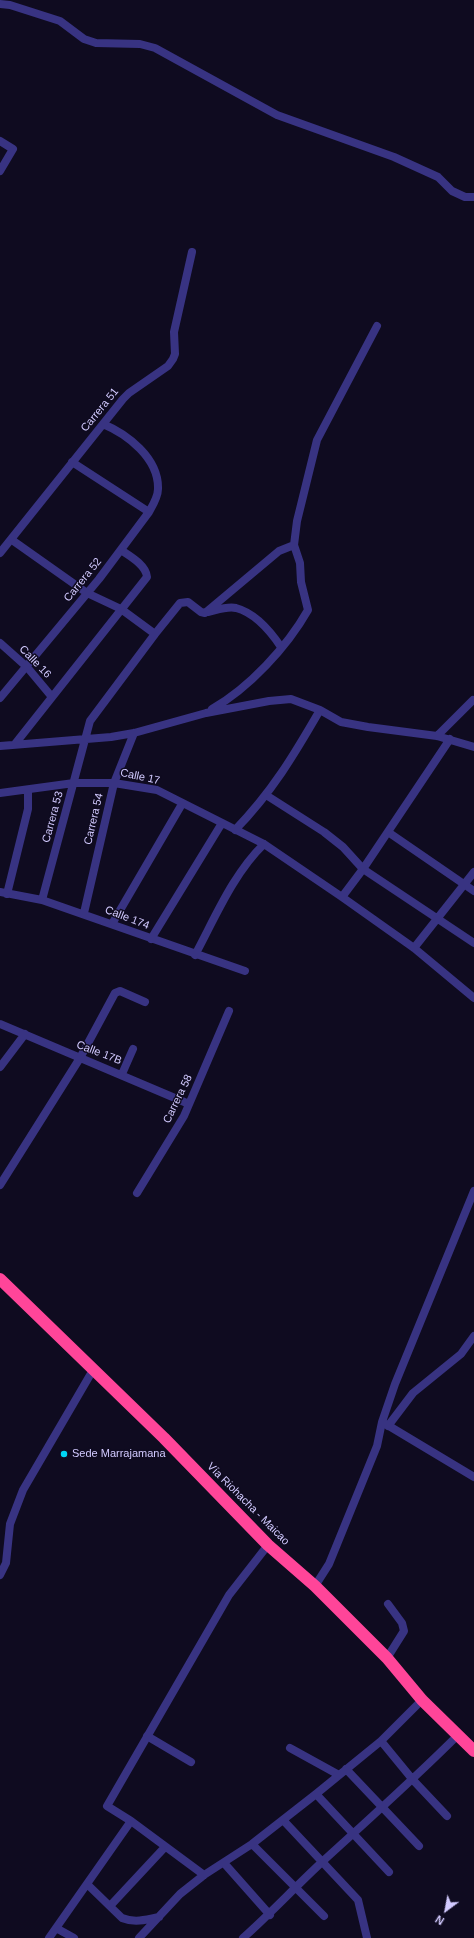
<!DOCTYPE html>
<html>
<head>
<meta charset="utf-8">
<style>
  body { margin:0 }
  #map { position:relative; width:474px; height:1938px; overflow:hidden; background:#0f0b20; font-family:Helvetica,sans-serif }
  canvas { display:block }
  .north { position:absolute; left:426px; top:1890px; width:40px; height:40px; -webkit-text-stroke:3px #0f0b20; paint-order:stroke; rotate:212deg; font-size:11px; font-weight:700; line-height:16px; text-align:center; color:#d2caff }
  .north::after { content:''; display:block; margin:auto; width:14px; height:18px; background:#d2caff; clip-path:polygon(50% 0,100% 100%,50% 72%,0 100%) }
</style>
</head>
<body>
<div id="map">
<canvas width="474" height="1938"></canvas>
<div class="north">N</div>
</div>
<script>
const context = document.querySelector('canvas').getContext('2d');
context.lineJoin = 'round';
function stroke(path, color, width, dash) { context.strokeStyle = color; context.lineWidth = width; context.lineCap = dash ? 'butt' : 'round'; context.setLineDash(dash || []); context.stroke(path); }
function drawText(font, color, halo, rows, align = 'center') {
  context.font = font + ' Helvetica,sans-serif'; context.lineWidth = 3; context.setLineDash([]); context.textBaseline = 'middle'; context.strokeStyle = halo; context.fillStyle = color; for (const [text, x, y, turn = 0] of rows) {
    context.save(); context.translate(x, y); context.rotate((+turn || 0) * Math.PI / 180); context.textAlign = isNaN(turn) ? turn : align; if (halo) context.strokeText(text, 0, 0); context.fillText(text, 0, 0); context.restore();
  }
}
stroke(new Path2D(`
  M0,4L10,5L60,21L84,39L96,43L140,44L155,48L277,115L394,157L438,177L452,191L465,197H474
  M0,141L13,149L0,171
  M72,462L149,512
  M12,540L87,593L121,609L155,634
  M0,553L123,399L129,393L168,366L173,359L175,354L174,332L192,252
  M208,612C217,610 227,606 236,608C255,613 271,632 281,647
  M0,643L27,667L52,697
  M0,698L99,579L149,512C153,505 158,497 158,489C159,458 127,434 103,424
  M212,709C249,688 287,647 308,610L301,582L300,563L294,545L297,521L317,440L377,326
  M437,736L473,700
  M15,744L147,577C146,565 130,556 121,550
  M0,746L111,737L134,733L206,713L269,701L291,699L320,710L341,722L368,727L437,736L474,747
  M0,793L74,783H114L157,790L264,844L342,897L414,948L474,998
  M266,795L324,832L343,847L363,869L474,943
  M235,830C272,792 294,755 320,710
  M388,832L474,891
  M0,892L42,900L245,971
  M7,894L28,809V790
  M342,897L363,869L450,739
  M42,900L90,721L155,634L180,603L188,602L201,612L205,613L279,551L294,545
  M84,913L114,783L134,733
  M112,924L182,804
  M151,939L222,823
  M414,948L474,872
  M195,955C215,918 233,874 264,844
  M0,1024L189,1104
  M0,1067L25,1034
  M122,1074L133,1049
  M0,1185L80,1058L115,993L120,991L145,1002
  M137,1193L184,1116L229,1011
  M384,1423L474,1477
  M388,1426L413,1393L461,1354L474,1336
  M0,1575L6,1563L10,1524L23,1490L93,1370
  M315,1586L329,1564L377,1446L382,1422L395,1384L474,1191
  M387,1658L404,1631L402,1623L388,1604
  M147,1736L191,1762
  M381,1741L413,1780L447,1816
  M290,1748L339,1775
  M346,1769L419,1846
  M316,1794L389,1872
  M283,1820L358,1900L367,1938
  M252,1844L324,1916
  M224,1863L270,1915
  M204,1875L131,1821L107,1806L229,1595L268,1545
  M87,1884L122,1918C134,1923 146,1920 159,1917
  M110,1906L165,1847
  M56,1928L74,1938
  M49,1938L131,1821
  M139,1938L180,1894L204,1875L252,1844L316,1794L381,1741L422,1700
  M243,1938C270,1914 295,1887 322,1862C368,1820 414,1779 458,1735`), '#383382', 8);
stroke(new Path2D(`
  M0,1279L164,1438L268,1545L315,1586L387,1658L422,1700L474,1751`), '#ff4599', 12);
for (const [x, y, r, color] of [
  [64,1454,4,"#00d6f5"]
]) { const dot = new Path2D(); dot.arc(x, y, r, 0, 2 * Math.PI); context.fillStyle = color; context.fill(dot); stroke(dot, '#0f0b20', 1.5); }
drawText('11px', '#d2caff', '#0f0b20', [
  ["Carrera 51",100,410,-51],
  ["Carrera 52",83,580,-51],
  ["Calle 16",35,662,46],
  ["Calle 17",140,777,12],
  ["Carrera 53",53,817,-75],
  ["Carrera 54",94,819,-77],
  ["Calle 174",127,918,21],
  ["Calle 17B",99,1053,21],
  ["Carrera 58",178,1099,-64],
  ["Vía Riohacha - Maicao",248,1504,45]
]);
drawText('11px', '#d2caff', '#0f0b20', [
  ["Sede Marrajamana",72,1454]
], 'left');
</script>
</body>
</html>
